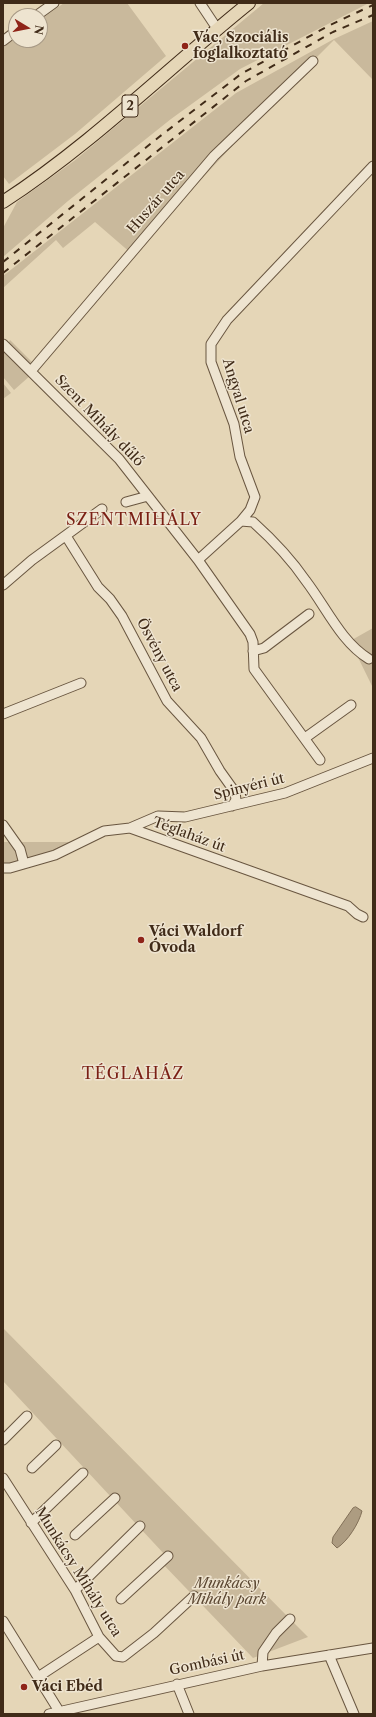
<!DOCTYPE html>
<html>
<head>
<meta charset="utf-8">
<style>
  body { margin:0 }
  #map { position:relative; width:376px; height:1717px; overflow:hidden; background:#e5d6b7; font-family:"Libre Caslon Text",serif }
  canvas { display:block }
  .frame { position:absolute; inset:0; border:4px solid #402b18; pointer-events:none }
  .north { position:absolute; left:8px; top:8px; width:40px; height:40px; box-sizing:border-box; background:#eee4d0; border:1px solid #a89a86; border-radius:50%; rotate:100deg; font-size:11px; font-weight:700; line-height:16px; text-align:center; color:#402b18 }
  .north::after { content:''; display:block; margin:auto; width:14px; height:18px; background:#8f2418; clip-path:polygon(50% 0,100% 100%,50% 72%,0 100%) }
</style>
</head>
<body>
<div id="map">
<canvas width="376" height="1717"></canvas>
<div class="frame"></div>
<div class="north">N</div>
</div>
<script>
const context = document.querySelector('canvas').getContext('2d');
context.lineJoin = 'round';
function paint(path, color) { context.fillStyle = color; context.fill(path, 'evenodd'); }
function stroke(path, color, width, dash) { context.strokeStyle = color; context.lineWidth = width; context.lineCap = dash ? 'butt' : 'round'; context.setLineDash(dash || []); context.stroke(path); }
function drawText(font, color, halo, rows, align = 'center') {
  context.font = font + ' "Libre Caslon Text",serif'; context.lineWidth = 3; context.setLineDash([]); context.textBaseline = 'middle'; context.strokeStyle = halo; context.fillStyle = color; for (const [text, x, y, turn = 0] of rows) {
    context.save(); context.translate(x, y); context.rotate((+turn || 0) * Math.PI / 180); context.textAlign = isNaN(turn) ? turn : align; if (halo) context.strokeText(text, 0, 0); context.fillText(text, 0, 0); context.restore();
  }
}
paint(new Path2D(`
  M64,3H127L166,56L75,134L9,184L3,176V41L7,44L16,38V40H40V20Z
  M264,3H369L240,69L171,119L68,201L3,257V228L17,202L74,161Z
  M373,21V80L334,40L285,89L132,254L95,222L63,248L56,240L3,288V276L236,93L334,39Z
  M10,340L33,363C23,365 14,351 8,344Z
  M3,349L31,375L14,390L3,377Z
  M3,383L11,393L3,399Z
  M373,628V688L350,641Z
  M3,842H74L25,863L3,864Z
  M3,1328L290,1619L308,1637L253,1658L160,1561L166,1556L3,1381Z`), '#c9b99c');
const water = new Path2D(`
  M356,1507L362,1511C359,1523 348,1541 337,1548L332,1543L333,1537L353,1508Z`);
paint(water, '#ad9c81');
stroke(water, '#816f57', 1);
stroke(new Path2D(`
  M3,356V354`), '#816f57', 2);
const minor = new Path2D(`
  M200,3L218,30
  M36,16L54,3
  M3,41L16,31
  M3,344L119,459L198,560L241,521
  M31,371L214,156L313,61
  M126,502L148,496
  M66,536L98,587L110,599L122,616L167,701L201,738L220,771L235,792L236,800L232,806
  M198,560L250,634L253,642L254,669L320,760
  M3,585L32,560L102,509
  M253,651L264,648L309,614
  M369,659C341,642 326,607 306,581C291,559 273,540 253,522L241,521L250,510L255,497L240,457L234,424L211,362V344L227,320L373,166
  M3,714L81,683
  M305,738L351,705
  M3,825L20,849L24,864
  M130,828L158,816L185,817L285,793L373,758
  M3,868H10L55,855L104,831L130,828L348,906L357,914L363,917
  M3,1440L27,1416
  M32,1468L56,1445
  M3,1478L75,1590L99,1637L116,1656L123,1657L154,1633L194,1596
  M31,1523L83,1473
  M75,1535L115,1498
  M75,1590L140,1526
  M121,1599L168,1556
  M3,1621L59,1711
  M329,1655L354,1714
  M262,1666L263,1652L276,1633L290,1619
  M38,1677L99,1637
  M177,1684L189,1714
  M49,1714L262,1666L373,1648`);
const major = new Path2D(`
  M3,202C92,144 167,69 249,3`);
stroke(minor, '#695640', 11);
stroke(major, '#402b18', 14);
stroke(minor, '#eee4d0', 9);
stroke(major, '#e5d6b7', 12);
stroke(new Path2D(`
  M3,262L159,137L241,74L330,25L373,5
  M3,273L246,81L333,32L373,15`), '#402b18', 2, [7, 7]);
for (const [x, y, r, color] of [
  [185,46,4,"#8f2418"],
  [141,940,4,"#8f2418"],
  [24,1687,4,"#8f2418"]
]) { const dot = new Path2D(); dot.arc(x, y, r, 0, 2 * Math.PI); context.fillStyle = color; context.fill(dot); stroke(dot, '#eee4d0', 1.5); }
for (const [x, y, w] of [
  [130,106,16]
]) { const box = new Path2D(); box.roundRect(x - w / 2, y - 11, w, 22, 3); context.fillStyle = '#eee4d0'; context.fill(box); stroke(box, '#402b18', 1); }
drawText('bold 13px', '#402b18', null, [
  ["2",130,106]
]);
drawText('bold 14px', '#402b18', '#eee4d0', [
  ["Vác, Szociális",193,38],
  ["foglalkoztató",193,54],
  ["Váci Waldorf",149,932],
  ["Óvoda",149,948],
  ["Váci Ebéd",32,1687]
], 'left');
drawText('14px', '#402b18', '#eee4d0', [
  ["Huszár utca",156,202,-49],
  ["Angyal utca",238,396,73],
  ["Szent Mihály dűlő",99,421,46],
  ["Ösvény utca",159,655,62],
  ["Spinyéri út",249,787,-14],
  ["Téglaház út",189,835,20],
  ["Munkácsy Mihály utca",78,1572,58],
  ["Gombási út",207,1663,-12]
]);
drawText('italic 14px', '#5b4732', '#eee4d0', [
  ["Munkácsy",227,1584],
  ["Mihály park",227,1600]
]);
context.letterSpacing = '1px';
drawText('16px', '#7a1f14', '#eee4d0', [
  ["SZENTMIHÁLY",134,520],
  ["TÉGLAHÁZ",133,1074]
]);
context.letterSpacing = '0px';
</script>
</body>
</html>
